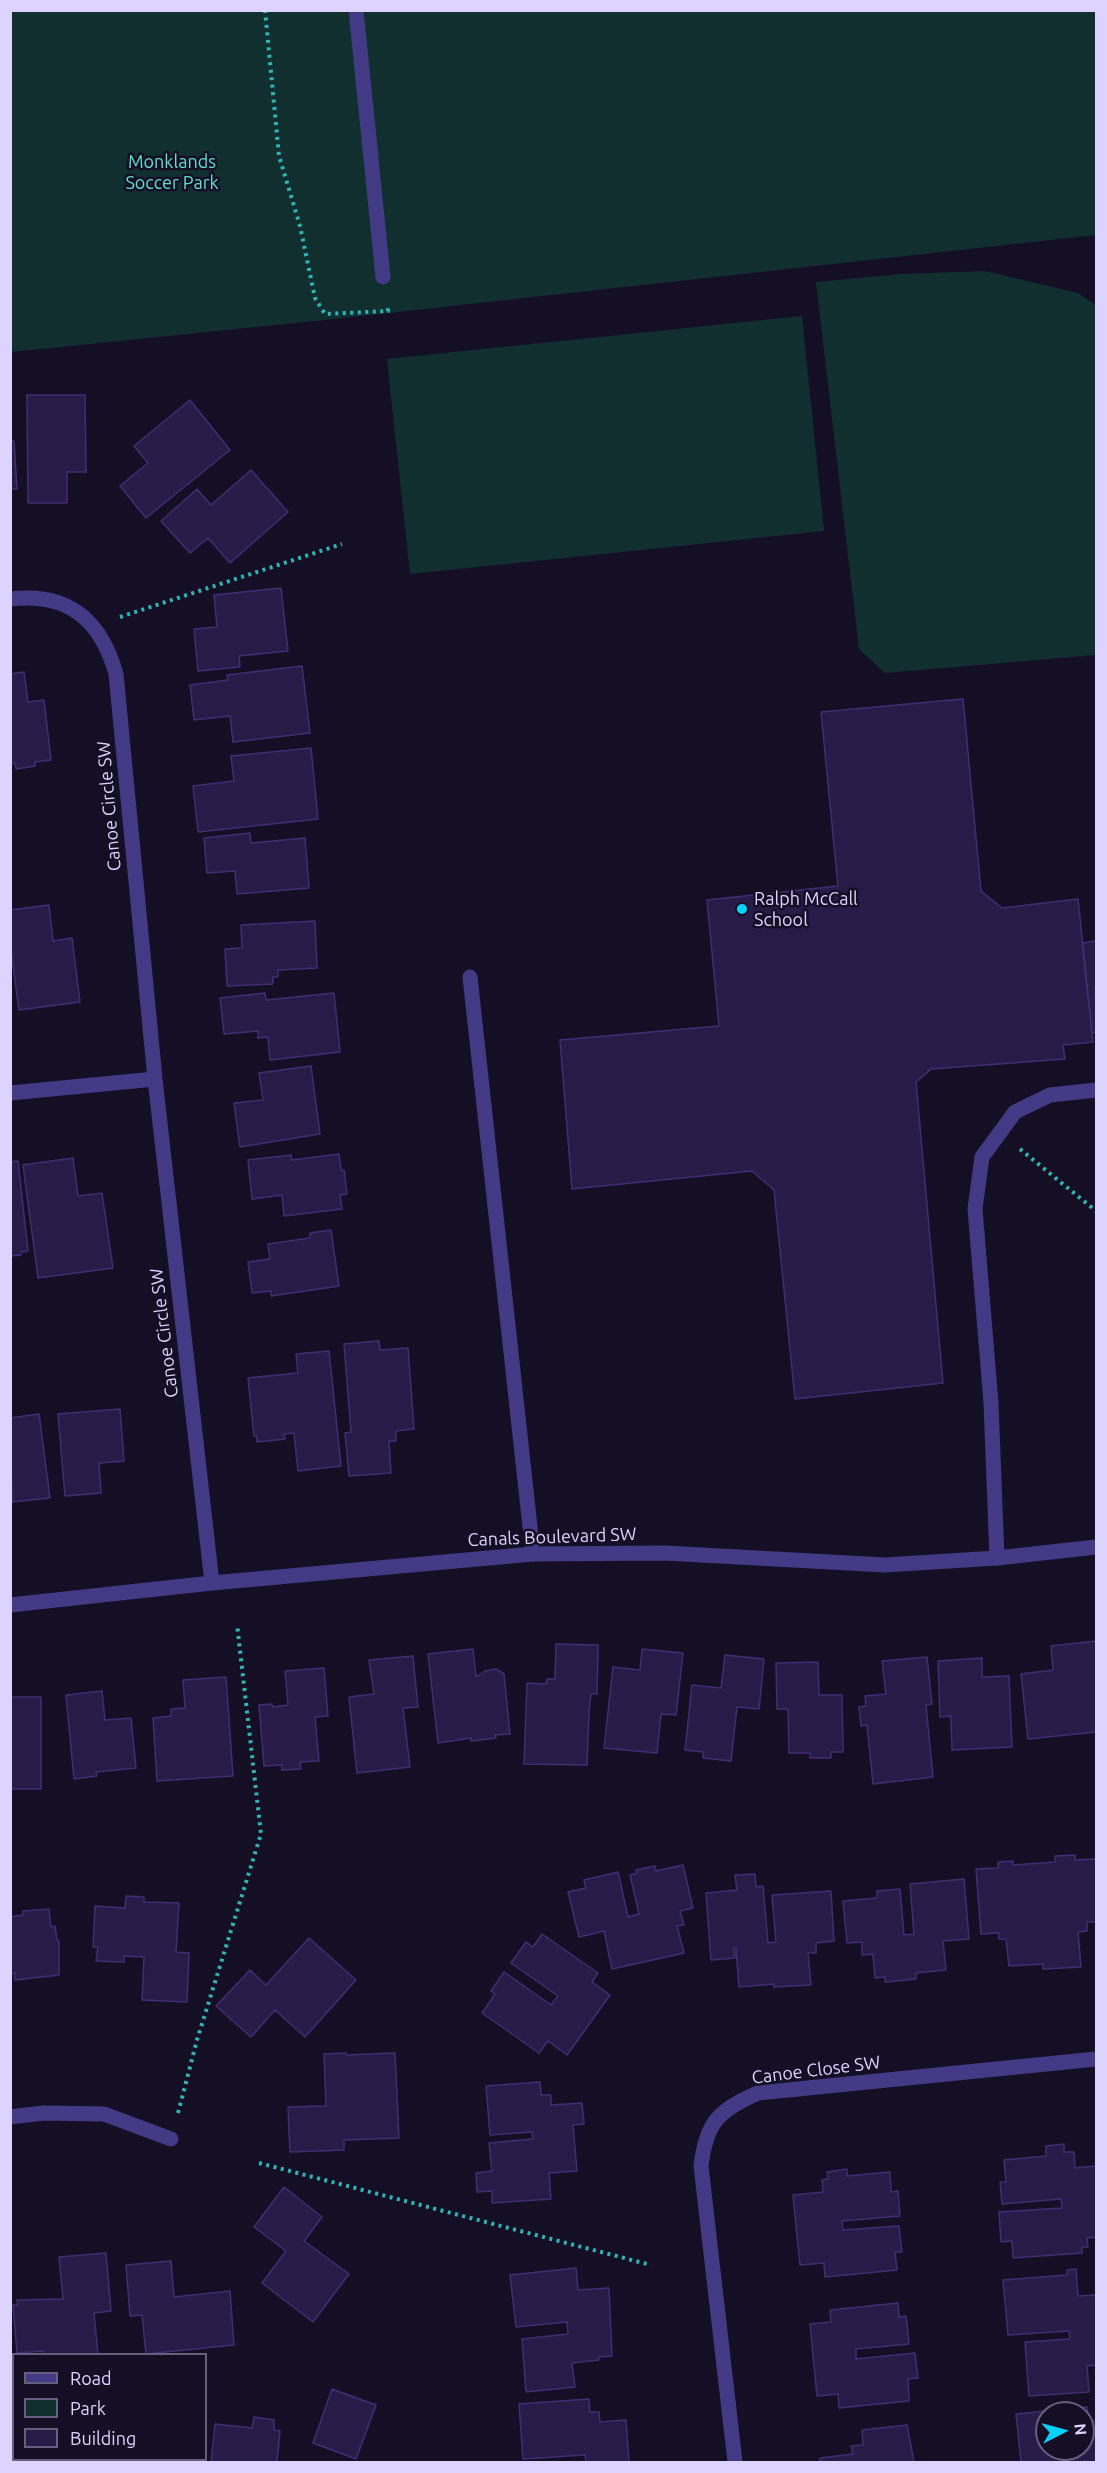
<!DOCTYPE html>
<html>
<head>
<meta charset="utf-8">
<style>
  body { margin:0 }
  #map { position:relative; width:1107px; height:2473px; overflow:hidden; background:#150f26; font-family:Ubuntu,sans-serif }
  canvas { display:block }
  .frame { position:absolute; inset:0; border:12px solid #dcd4ff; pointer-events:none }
  .legend { position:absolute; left:12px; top:2353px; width:195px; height:108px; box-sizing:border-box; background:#150f26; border:2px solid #655e7d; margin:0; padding:8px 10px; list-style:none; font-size:18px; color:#dcd4ff }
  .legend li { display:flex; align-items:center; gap:12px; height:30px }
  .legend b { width:30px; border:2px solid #655e7d }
  .north { position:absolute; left:1035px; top:2401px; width:60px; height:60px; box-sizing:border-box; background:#150f26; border:2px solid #655e7d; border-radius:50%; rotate:84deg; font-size:16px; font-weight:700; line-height:24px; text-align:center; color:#dcd4ff }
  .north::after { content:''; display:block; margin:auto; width:21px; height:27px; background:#00d1ff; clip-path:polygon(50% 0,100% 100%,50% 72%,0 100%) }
</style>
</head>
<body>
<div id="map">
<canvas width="1107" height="2473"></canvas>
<div class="frame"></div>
<ul class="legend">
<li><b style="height:8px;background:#433a85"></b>Road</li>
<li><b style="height:16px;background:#122f30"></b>Park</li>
<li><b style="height:16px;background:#281b47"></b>Building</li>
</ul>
<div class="north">N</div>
</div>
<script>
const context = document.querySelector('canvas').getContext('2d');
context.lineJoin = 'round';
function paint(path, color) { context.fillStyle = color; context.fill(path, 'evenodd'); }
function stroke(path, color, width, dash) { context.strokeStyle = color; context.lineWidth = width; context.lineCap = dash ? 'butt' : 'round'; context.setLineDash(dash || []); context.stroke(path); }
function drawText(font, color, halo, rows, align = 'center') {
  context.font = font + ' Ubuntu,sans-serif'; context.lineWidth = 5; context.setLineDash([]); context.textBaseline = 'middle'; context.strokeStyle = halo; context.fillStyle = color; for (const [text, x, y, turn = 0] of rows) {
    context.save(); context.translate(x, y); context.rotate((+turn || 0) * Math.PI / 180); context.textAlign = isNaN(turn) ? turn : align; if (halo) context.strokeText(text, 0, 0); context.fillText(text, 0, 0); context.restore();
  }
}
paint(new Path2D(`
  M10,11H1096V235L325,320L11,352Z
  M985,271L1078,293L1096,305V655L885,673L859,649L816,282L901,274Z
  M802,316L824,531L410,574L387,359Z`), '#122f30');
const building = new Path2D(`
  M27,395H85L86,472H67V503H28Z
  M190,400L230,450L146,518L120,486L148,463L134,446Z
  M10,441H14L17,489H10Z
  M251,470L288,512L230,563L208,538L190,553L161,521L197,489L211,505Z
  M281,588L288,651L239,656L240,667L198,671L194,629L217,627L214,595Z
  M302,666L310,733L233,742L230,716L194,720L190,685L228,680L227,675Z
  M24,672L28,702L44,700L51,760L35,762V766L16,769L15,763L10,764V674Z
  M963,699L981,891L1002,908L1078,899L1093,1042L1063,1045L1065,1059L931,1069L916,1082L943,1383L795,1399L774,1190L752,1171L572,1189L560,1040L719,1026L707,900L838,886L821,712Z
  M311,748L318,819L198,832L193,786L234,781L231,756Z
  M250,833L251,843L305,838L309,888L237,894L235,871L207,873L204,838Z
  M49,905L53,941L72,938L80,1002L19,1010L10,943V910Z
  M315,921L317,968L278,970V977H273V984L227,986L225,949L242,948L241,925Z
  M1096,941V1032L1092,1033L1082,943Z
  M265,993L266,1000L334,993L340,1052L270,1060L268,1037L258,1038V1031L224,1034L220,998Z
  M311,1066L320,1134L240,1147L234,1103L263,1100L259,1073Z
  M339,1154L341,1170H344L347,1194L340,1195L342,1209L284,1216L282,1195L252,1199L248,1160L291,1155L292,1160Z
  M73,1158L78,1196L102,1193L113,1268L38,1278L23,1165Z
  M18,1161L28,1251L21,1252V1255L10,1256V1162Z
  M331,1230L339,1286L271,1296V1291L252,1293L248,1262L270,1259L268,1244L310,1238V1233Z
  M379,1341L380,1350L408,1348L414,1429L396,1431V1441H389L391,1473L349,1476L345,1433L351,1432L344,1344Z
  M329,1351L341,1466L298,1471L294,1433L284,1434L285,1439L257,1442V1436H254L248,1378L298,1373L296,1354Z
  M120,1409L124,1461L99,1463L101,1493L65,1496L58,1414Z
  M39,1414L50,1498L12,1502L10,1418Z
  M1096,1641V1732L1028,1739L1021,1674L1053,1670L1051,1646Z
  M556,1644L598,1645L597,1694H591L589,1712L587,1765L524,1764L527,1683L546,1684L547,1679H555Z
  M473,1649L476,1677L485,1671L496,1669L504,1674L510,1734L495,1735L496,1738L471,1741V1738L438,1743L428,1654Z
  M642,1649L683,1653L676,1715L661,1714L657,1753L604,1748L613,1667L640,1670Z
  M725,1655L764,1659L759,1709L737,1707L731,1761L703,1758V1752L685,1750L692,1685L721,1688Z
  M413,1656L418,1707L403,1708L410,1767L357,1773L349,1697L374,1694L369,1660Z
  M927,1657L932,1704L926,1705L933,1777L873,1784L867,1725L861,1726L859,1707L866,1706L865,1696L886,1694L882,1661Z
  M982,1658V1677L1009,1676L1012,1747L952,1750L951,1716L940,1717L938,1661Z
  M818,1662L819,1695H842L843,1752H831V1758H810V1753H789L788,1709H777L776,1663Z
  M324,1668L328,1716L315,1717L319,1761L300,1762L301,1769L282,1770V1765L264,1766L259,1705L272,1704L273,1707L288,1705L285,1671Z
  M226,1677L233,1776L157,1781L153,1718L171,1716V1709L185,1708L183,1680Z
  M102,1691L105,1720L131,1718L136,1768L96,1772L97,1776L74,1779L66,1695Z
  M10,1697H41V1789H10Z
  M1075,1855V1860L1096,1859V1922H1087V1931L1078,1932L1081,1967L1043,1969V1964L1009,1966L1006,1939H999V1933L981,1934L976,1869L998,1868V1862L1013,1861V1865L1055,1862V1856Z
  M683,1865L693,1908L680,1911L684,1925L677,1926L684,1953L612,1969L604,1931L579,1937L568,1892L586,1888L584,1880L618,1872L628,1917L639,1914L630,1875L637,1873L636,1870L655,1866L656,1871Z
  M755,1874L756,1887L763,1886L768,1943L776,1942L772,1895L831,1891L834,1941L816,1943V1953H808L811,1985L774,1987V1984L739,1987L736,1948H734L735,1958L711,1960L706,1893L737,1890L735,1875Z
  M964,1879L969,1939L943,1941L946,1970L916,1973V1979L885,1982V1977L875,1978L873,1954L862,1955V1942L847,1943L843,1901L877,1898V1891L900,1889L904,1935L914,1934L910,1884Z
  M126,1896L144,1897V1902L179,1903L176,1952L189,1953L187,2002L142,2000L144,1957L124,1956V1962L96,1961L98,1947H93L95,1906L125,1908Z
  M49,1909L51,1927L55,1926L57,1940L59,1941V1975L15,1980V1973L10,1974V1917L23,1915V1911Z
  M542,1934L598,1973L592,1982L610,1995L567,2055L548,2041L539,2053L482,2013L495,1994L491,1991L504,1972L551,2005L558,1996L511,1963L526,1942L533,1947Z
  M309,1938L356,1980L305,2037L275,2010L251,2037L216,2006L250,1970L266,1985Z
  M346,2053V2055L395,2053L399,2138L344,2140V2150L290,2152L288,2107L326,2106L324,2054Z
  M540,2082L541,2095H551V2105L582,2103L584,2124L573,2125L577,2171L549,2173L551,2199L492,2203V2191L477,2192L476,2173L492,2171L489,2143L533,2139L532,2132L490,2135L486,2086Z
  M1064,2144V2152H1074L1075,2168L1096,2166V2237L1087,2238L1088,2247H1082V2253L1013,2258L1012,2241L1001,2242L999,2212L1062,2208L1061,2199L1002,2204L1000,2182H1006L1004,2160L1046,2156V2146Z
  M847,2169V2176L890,2172L891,2192L898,2191L900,2216L842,2221L843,2230L899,2226L902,2252H895L897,2270L825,2277L824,2263L800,2265L793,2195L823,2192L822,2180L828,2179L827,2172Z
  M284,2187L322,2217L304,2241L349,2274L313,2322L262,2283L286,2251L254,2227Z
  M106,2253L111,2311L94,2313L98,2354H43V2351L17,2353L13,2305H18L17,2300L63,2299L59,2257Z
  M171,2261L174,2297L230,2291L234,2345L146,2354L142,2315L130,2316L126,2265Z
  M576,2268L578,2290L609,2288L612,2356L599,2357V2360L572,2363L575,2387L526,2392L522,2339L568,2334L567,2322L516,2327L510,2275Z
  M1076,2269L1078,2296L1096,2295V2365L1087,2366L1089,2392L1029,2396L1025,2342L1070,2339L1069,2331L1008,2335L1003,2280L1067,2275V2270Z
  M898,2303L899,2317L906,2316L909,2344L856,2349V2359L915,2353L918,2378L908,2379L909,2401L839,2408L838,2394L817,2396L810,2324L831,2322L830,2310Z
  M332,2389L376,2405L356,2459L313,2443Z
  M589,2399L590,2412H599L600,2422L626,2420L629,2462H586L585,2455L523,2459L519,2404Z
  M1087,2407L1089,2421L1096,2420V2462H1021L1016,2414ZM1047,2413H1083V2449H1047Z
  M254,2417L274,2420V2430L280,2431L277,2462H211L215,2424L252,2428Z
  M907,2425L914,2462H820V2458L853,2454L851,2446L863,2445L862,2430Z
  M105,2460H137L138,2462H84Z`);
paint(building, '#281b47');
stroke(building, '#412d73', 1.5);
stroke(new Path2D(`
  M265,10L279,156L300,226L315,298L325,314L388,311L387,304
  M120,617L342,544
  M1020,1149L1096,1211
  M178,2113L197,2040L261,1834L237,1624
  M259,2163L651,2265`), '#2fb5b8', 4, [3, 4.5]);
stroke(new Path2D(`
  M356,10L383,277
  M470,977L533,1554
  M997,1558L991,1403L975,1209L982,1157L1015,1112L1050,1095L1096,1090`), '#433a85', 15);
stroke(new Path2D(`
  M10,599C69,592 101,620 116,674L155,1079L212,1583
  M10,1093L155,1079
  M10,1605L212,1583L533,1554L665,1553L885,1565L997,1558L1096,1547
  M10,2117L43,2113L104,2114L171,2139
  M735,2462L701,2166C706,2122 719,2110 758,2093L1096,2059`), '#433a85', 15);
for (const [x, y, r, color] of [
  [742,909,6,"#00d1ff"]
]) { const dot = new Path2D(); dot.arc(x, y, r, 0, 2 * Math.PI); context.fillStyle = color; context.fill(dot); stroke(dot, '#150f26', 2); }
drawText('18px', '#5fe0ca', '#150f26', [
  ["Monklands",172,162],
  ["Soccer Park",172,183]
]);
drawText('18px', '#dcd4ff', '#150f26', [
  ["Canoe Circle SW",109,806,-95],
  ["Canoe Circle SW",164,1333,-97],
  ["Canals Boulevard SW",552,1537,-2],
  ["Canoe Close SW",816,2070,-7]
]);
drawText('18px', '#dcd4ff', '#150f26', [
  ["Ralph McCall",754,899],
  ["School",754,920]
], 'left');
</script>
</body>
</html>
